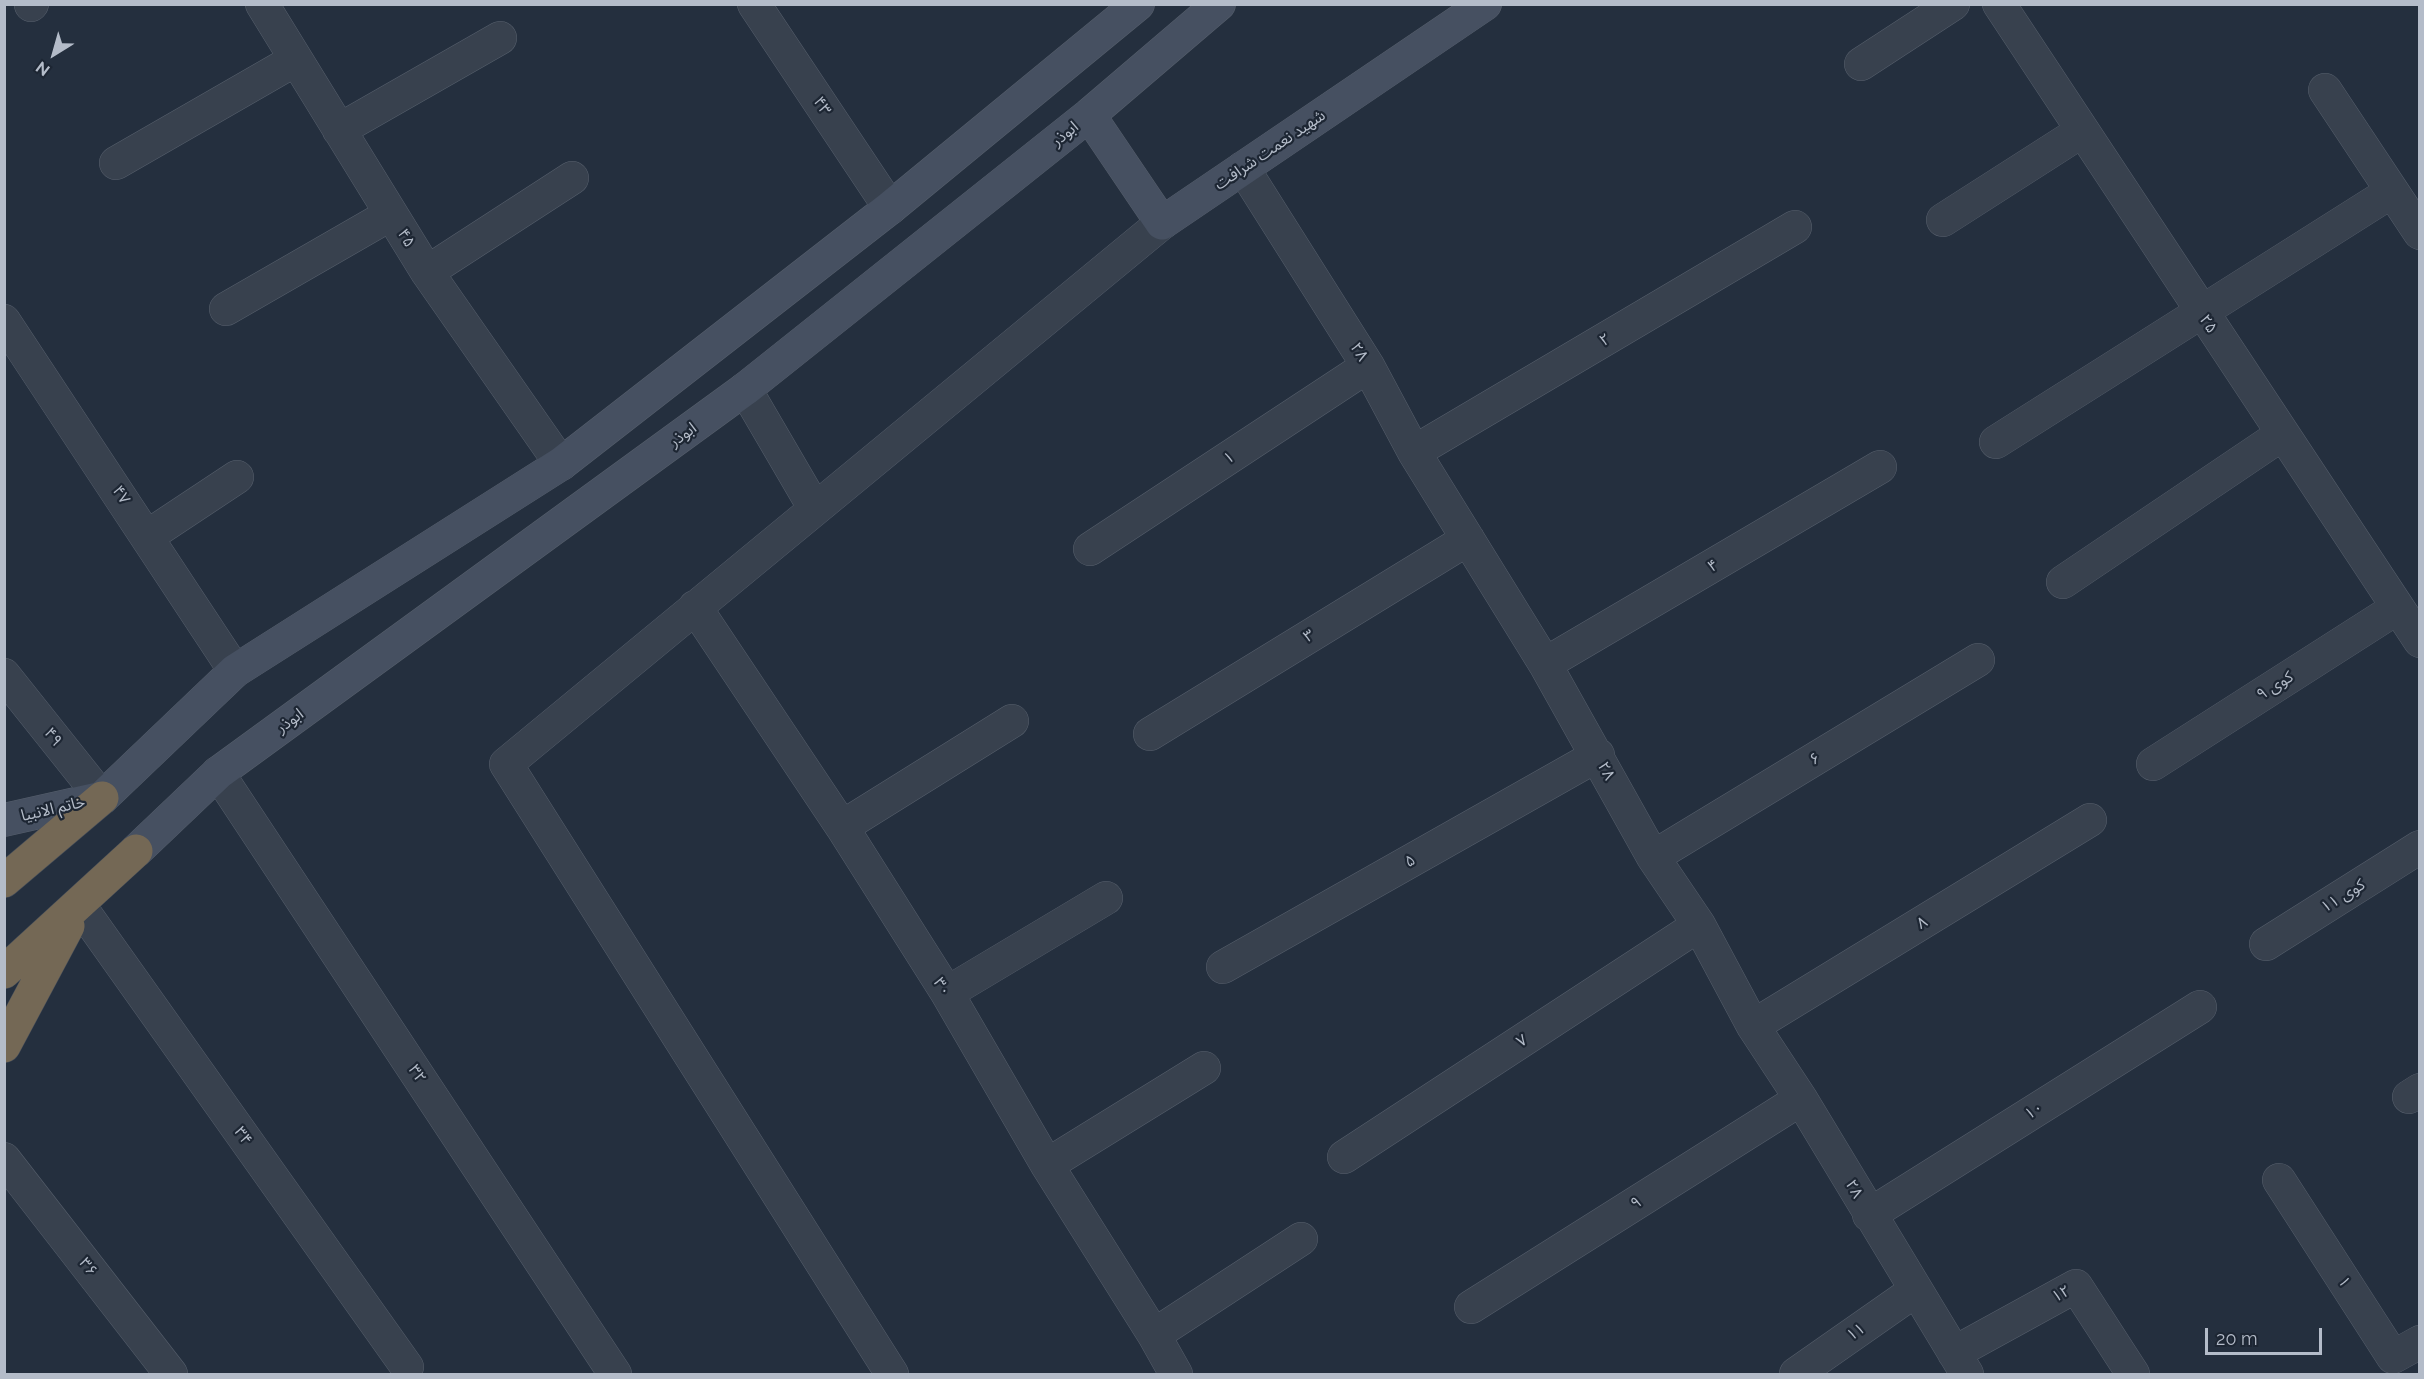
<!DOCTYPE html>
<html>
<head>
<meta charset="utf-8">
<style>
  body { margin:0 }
  #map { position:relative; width:2424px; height:1379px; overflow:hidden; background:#242f3e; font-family:Raleway,sans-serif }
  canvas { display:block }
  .frame { position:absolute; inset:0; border:6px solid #b4bcc9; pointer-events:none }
  .north { position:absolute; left:24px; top:24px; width:60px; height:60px; -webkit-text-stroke:4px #1d2633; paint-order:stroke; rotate:217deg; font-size:16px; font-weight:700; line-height:24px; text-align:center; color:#b4bcc9 }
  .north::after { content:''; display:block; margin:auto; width:21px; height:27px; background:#b4bcc9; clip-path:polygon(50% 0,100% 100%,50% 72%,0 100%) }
  .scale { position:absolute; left:2205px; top:1328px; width:117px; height:27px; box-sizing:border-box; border:3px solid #b4bcc9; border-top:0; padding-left:8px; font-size:18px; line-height:21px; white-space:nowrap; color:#b4bcc9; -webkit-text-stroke:4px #1d2633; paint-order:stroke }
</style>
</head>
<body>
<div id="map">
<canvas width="2424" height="1379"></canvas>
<div class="frame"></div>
<div class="north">N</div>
<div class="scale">20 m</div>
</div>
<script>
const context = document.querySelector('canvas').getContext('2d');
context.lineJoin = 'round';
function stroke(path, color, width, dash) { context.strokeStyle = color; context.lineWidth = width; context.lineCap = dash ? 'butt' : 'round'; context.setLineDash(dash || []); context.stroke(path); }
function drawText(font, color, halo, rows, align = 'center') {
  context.font = font + ' Raleway,"Noto Sans Arabic",sans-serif'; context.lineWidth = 4.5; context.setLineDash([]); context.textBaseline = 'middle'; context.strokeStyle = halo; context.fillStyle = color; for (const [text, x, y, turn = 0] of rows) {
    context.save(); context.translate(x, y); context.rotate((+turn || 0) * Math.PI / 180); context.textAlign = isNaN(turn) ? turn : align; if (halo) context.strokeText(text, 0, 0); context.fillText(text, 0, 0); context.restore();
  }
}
const street = new Path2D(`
  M262,4L427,272L561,464
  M754,4L890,208
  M1999,4L2420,641
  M31,5L32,4
  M1861,64L1953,4
  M2325,90L2420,233
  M339,130L500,38
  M116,163L295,60
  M1243,168L1368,366L1414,452L1545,664L1653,857L1699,925L1753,1026L1801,1099L1967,1374
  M1943,220L2082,131
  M427,272L572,178
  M226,309L391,214
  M4,321L235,671
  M745,389L815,509
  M1996,442L2391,192
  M1414,452L1795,227
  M148,536L237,477
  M1090,549L1368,366
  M2063,582L2281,435
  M695,607L842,827L947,993L1047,1165L1154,1335L1176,1374
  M1545,664L1880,467
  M4,675L102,798
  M1150,734L1468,539
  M2153,764L2397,608
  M218,773L615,1374
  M842,827L1012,721
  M1653,857L1978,660
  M79,905L407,1367
  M2266,944L2420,847
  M1223,967L1598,755
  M947,993L1106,898
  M1753,1026L2090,820
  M2409,1097L2420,1090
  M1344,1157L1699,925
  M4,1159L171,1374
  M1047,1165L1204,1068
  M2279,1180L2393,1357L2420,1342
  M1869,1215L2200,1007
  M1471,1307L1801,1099
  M1154,1335L1301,1239
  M1954,1353L2076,1286L2133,1374
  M892,1374L506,764L1162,223
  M1796,1374L1916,1290`);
const secondary = new Path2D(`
  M1089,115L1162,223L1485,4
  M4,820L102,798L235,671L561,464L890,208L1138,4
  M136,851L218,773L745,389L1089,115L1219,4`);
const highway = new Path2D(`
  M4,881L102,798
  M4,972L136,851
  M4,1046L68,926`);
stroke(street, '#565f6c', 34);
stroke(secondary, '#565f6c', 34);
stroke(highway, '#434c59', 34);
stroke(street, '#38414e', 33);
stroke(secondary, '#465061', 33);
stroke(highway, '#746855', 33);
drawText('16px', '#b4bcc9', '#1d2633', [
  ["۴۳",822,106,56],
  ["ابوذر",1065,134,-39],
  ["شهید نعمت شرافت",1270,150,-34],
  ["۴۵",406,238,59],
  ["۲۵",2208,324,56],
  ["۲",1605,340,-31],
  ["۲۸",1359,352,58],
  ["ابوذر",683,435,-36],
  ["۱",1229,458,-33],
  ["۴۷",121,495,56],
  ["۴",1713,566,-30],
  ["۳",1309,636,-31],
  ["کوی ۹",2275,686,-32],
  ["ابوذر",290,721,-36],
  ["۴۹",53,737,52],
  ["۶",1815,759,-31],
  ["۲۸",1606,771,62],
  ["خاتم الانبیا",53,809,-13],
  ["۵",1410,861,-30],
  ["کوی ۱۱",2343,896,-32],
  ["۸",1922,923,-32],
  ["۳۰",942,987,58],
  ["۷",1522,1041,-33],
  ["۳۲",417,1074,57],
  ["۱۰",2034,1111,-32],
  ["۳۴",243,1136,55],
  ["۲۸",1854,1189,60],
  ["۹",1636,1203,-32],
  ["۳۶",88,1267,52],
  ["۱",2344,1282,57],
  ["۱۲",2061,1294,-28],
  ["۱۱",1856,1332,-35]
]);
</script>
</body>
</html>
